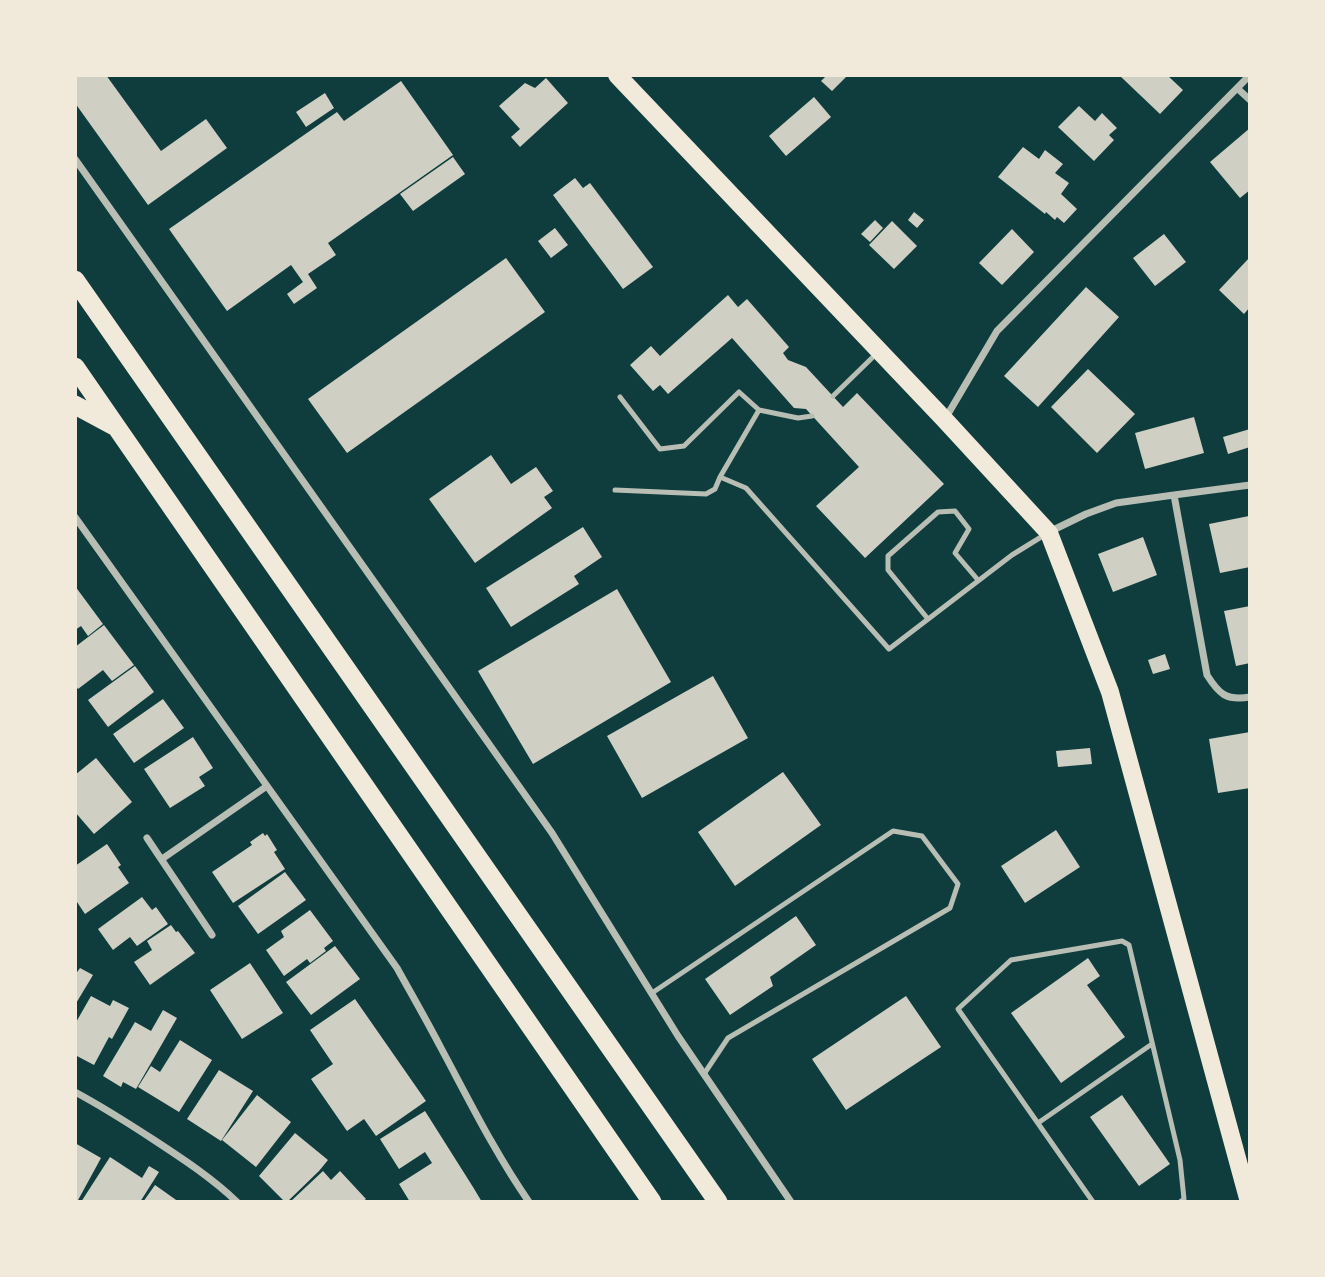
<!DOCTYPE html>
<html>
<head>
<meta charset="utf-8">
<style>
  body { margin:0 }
  #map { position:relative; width:1325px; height:1277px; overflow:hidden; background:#0f3d3e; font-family:"Work Sans",sans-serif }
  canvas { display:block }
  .frame { position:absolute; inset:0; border:77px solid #f1e9da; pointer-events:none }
</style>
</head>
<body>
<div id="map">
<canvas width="1325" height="1277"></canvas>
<div class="frame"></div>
</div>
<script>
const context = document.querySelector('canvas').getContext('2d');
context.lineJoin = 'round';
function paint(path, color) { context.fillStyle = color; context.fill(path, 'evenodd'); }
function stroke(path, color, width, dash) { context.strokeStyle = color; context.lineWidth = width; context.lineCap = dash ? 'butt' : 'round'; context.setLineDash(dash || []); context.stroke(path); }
paint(new Path2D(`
  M75,75H106L161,151L206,119L227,148L148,205L75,103Z
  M827,75H845L846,77L832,91L821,81Z
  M1119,75H1167L1183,90L1160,114Z
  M546,78L568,103L520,147L511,137L520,129L499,106L525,83L535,88Z
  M401,81L453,155L328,243L336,255L308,274L317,288L294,304L287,294L303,282L291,265L227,311L169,229L337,112L344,121Z
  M325,93L334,108L306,127L296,112Z
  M814,97L831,117L786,156L769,136Z
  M1079,106L1095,121L1102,113L1117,128L1109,135L1114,140L1094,161L1058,127Z
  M1250,128V190L1240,198L1210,162Z
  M1023,147L1039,159L1045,150L1063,164L1055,173L1069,183L1061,194L1077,209L1064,223L1057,217L1055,220L1046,212L1045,214L998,177Z
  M453,157L465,174L413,211L400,194Z
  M575,178L583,188L590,183L653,267L623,289L553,195Z
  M914,212L924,220L917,228L908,220Z
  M875,220L883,228L870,242L861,234Z
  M892,221L917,246L894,269L869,245Z
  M555,228L568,245L551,258L538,241Z
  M1012,229L1034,252L1002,285L979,263Z
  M1164,234L1186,262L1155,286L1133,258Z
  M1250,257V307L1244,314L1219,290Z
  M506,258L545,312L347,453L308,399Z
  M1086,287L1119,317L1038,407L1004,376Z
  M728,295L738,307L747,299L789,347L783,353L788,360L806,367L843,407L857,393L944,484L865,558L816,506L859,467L806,409L794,408L732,338L668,394L660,385L653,391L630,365L651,346L660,356Z
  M1088,369L1135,414L1097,453L1051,407Z
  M1194,417L1204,453L1145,469L1135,433Z
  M1250,429V447L1228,454L1223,437Z
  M491,455L511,484L536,467L553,491L544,497L552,508L475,563L429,499Z
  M1249,516L1250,567L1220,573L1209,524Z
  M583,527L602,557L574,576L579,584L511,627L486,588Z
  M1143,537L1157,575L1113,592L1098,554Z
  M75,586L103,624L88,636L81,626L75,630Z
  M617,589L671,682L533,764L478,671Z
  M1250,606V663L1236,666L1224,611Z
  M104,625L134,665L112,681L103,670L78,689L75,685V647Z
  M1165,654L1170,669L1153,674L1148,660Z
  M135,666L154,692L108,727L88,700Z
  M713,676L748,738L642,798L607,736Z
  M163,699L184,728L134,763L113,734Z
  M1250,732V788L1218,793L1209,739Z
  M193,737L213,768L199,777L205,786L170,808L144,769Z
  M1090,748L1092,764L1058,767L1056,751Z
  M96,758L132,802L94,834L75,812V775Z
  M783,772L821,825L735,886L698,832Z
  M1056,830L1080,867L1025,903L1001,866Z
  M263,833L265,836L267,834L277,850L274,852L285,869L233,903L212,872L252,845L250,842Z
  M107,844L121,865L118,867L129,883L85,914L75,899V866Z
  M285,872L306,900L258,934L238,906Z
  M142,897L152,910L156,907L168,924L137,946L130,937L113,950L98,929Z
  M310,910L333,941L324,948L326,951L310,963L307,959L284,976L266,950L284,937L281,931Z
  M796,916L816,945L770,977L773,986L730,1015L705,979Z
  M171,925L176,932L178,931L195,953L150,985L134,962L152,950L147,941Z
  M335,946L360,979L311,1015L286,982Z
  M1088,958L1100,976L1087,985L1125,1037L1061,1083L1011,1013Z
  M250,963L283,1013L242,1039L210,990Z
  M80,968L93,975L75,1005V975Z
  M91,996L110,1006L113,1000L129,1008L112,1039L109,1037L94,1065L75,1055V1024Z
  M906,996L941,1047L846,1110L812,1059Z
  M355,999L426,1101L376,1136L364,1119L347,1131L311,1079L333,1064L310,1030Z
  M163,1010L177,1018L136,1089L123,1082L121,1087L103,1076L135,1022L151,1031Z
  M180,1040L212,1060L179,1112L138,1087L151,1066L160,1072Z
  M219,1070L253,1091L221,1141L187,1119Z
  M257,1095L291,1122L256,1167L222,1140Z
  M1122,1095L1170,1164L1139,1186L1090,1117Z
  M425,1111L473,1187L482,1202H410L399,1184L432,1163L425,1152L399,1169L380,1139Z
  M295,1133L328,1160L319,1171L287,1202H285L259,1176Z
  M75,1143L101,1158L77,1202H75Z
  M110,1157L142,1178L149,1166L159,1172L140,1202H81Z
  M323,1171L331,1180L340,1171L366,1199L362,1202H290Z
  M155,1185L179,1202H143Z`), '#cfcfc3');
stroke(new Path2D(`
  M833,396L876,354
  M620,397L660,449L684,446L739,392L759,410L720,477
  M759,410L798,418L812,416
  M615,490L706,494L715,489L720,477L746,488L889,649L1012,555L1046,534
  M928,619L888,570V556L938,512L955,511L969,529L955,553L978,580
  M652,993L893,831L922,836L958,884L950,908L728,1038L704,1074
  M1038,1123L1152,1044
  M1093,1202L958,1009L1011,960L1122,941L1129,945L1180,1160L1184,1199L1180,1202`), '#b8beb3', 5);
stroke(new Path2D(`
  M1237,88L1250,100
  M75,159L552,833L678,1036L791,1202
  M945,419L997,331L1250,75
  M1250,485L1174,495L1207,675C1219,694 1226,701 1250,697
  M75,517L397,968C412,995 427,1021 441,1048C469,1100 495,1153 529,1202
  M1049,532L1086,514L1116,503L1174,495
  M147,838L212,935
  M162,859L267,786
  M75,1092C103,1107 128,1123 154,1140C183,1159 212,1178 237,1202`), '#b8beb3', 7);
stroke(new Path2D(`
  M617,75L944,419L1049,533L1110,692L1249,1202`), '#f1e9da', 18);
stroke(new Path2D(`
  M75,280L718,1202
  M75,367L652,1202
  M75,405L114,426`), '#f1e9da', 19);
</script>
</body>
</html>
